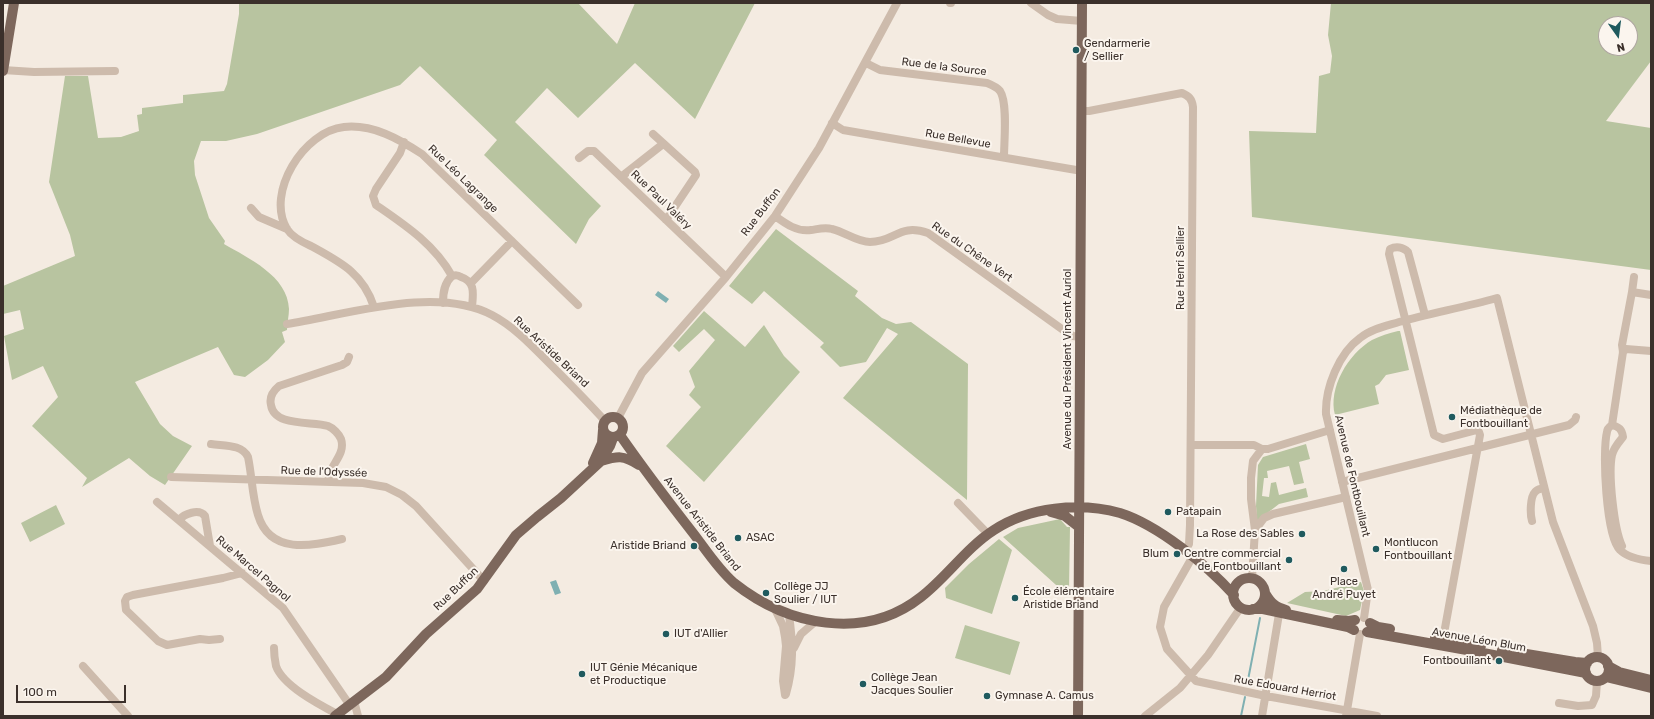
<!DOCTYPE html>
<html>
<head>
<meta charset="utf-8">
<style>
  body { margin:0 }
  #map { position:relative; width:1654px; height:719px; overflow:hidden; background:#f4ebe1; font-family:Rubik,sans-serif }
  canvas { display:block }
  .frame { position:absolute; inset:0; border:4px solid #3b302b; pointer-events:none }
  .north { position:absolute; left:1598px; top:16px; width:40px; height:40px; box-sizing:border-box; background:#fbf5ee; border:1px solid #aea6a0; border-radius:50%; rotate:166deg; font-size:11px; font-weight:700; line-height:16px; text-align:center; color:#3b302b }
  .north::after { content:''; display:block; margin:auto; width:14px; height:18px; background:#1f5a5e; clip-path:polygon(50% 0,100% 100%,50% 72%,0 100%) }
  .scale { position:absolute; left:16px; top:685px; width:110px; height:18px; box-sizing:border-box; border:2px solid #3b302b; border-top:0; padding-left:5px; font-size:12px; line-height:14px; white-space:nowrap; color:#3b302b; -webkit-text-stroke:3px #fbf5ee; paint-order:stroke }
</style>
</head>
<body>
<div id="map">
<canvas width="1654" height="719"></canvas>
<div class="frame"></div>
<div class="north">N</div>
<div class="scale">100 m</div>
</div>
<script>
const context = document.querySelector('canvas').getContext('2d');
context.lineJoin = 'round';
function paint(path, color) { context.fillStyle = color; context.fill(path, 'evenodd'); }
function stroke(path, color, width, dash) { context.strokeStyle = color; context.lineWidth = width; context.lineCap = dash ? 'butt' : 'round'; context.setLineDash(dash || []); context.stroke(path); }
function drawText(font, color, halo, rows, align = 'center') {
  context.font = font + ' Rubik,sans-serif'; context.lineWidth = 4; context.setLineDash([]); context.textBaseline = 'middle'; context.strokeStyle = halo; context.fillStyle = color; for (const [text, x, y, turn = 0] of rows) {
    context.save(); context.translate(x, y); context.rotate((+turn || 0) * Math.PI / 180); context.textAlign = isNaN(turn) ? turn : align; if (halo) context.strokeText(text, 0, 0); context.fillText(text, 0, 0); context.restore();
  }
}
paint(new Path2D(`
  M239,3H578L617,44L635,3H755L695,119L635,63L578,118L547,88L515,122L601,206L589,219L576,244L484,155L497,140L420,66L400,85L257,134L226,141H201L194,161L195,175L209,218L225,241L224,244C248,258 288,276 289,309C289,316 287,323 287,330L282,332L285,342L268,360L245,377L234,375L218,347L135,382L160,424L173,436L192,446L165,485L150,476L129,458L82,487L87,478L32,426L58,397L43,366L12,380L4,336L24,329L20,310L3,314V286L75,256L70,235L49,182L65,76H88L98,138L121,137L139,131L137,115L142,114V108L183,103V95L224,91L227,84L239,14Z
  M1331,3H1651V61L1606,121L1651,128V270L1252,217L1249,131L1316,133L1319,76L1330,73L1332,56L1328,35ZM1606,24H1630V48H1606Z
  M776,229L858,291L855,296L882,318L896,324L911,322L968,364L967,500L843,398L898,334L887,328L866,362L840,367L820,347L824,343L764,291L752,304L729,286Z
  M704,311L745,347L764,325L784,356L800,372L704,482L666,446L701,407L689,395L695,387L689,371L715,340L704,329L679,352L673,346Z
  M1398,331H1400L1409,370L1386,375L1379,384L1375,386L1379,404L1335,415C1328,388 1348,354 1372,340C1380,336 1389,333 1398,331Z
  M1306,444L1310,459L1299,462L1304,483L1294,485L1289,466L1267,471L1268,478H1264L1262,496L1269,497L1271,483L1276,482L1279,495L1306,488L1308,497L1279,504L1257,521L1256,506L1258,465L1263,457Z
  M56,505L65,524L30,542L21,523Z
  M1060,519L1067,527H1070L1069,590L1066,594L1003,537L1018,528Z
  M999,539L1012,550L992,614L946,598L945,588L969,564Z
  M1361,582L1364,591L1360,610L1346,616L1287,603L1305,592L1323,591Z
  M965,625L1020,642L1010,675L955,658Z`), '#b8c4a0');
paint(new Path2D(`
  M658,291L669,299L666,303L655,295Z
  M556,580L561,593L555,595L550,582Z`), '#7fb0b2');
stroke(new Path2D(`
  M1247,685L1260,618
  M1241,716L1245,697`), '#7fb0b2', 2);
stroke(new Path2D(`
  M950,3H951
  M1031,3L1048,15L1057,19L1082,21
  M866,63L880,70L987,83C992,85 997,87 1000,91C1008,103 1004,142 1004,157
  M3,70L34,72L115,71
  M1081,111H1089L1182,93C1189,96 1192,99 1193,107L1190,525L1189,544L1185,550
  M832,123L843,130L1082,171
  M653,134L695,172L696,175L666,220
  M404,142L400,153L376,189L373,196L376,205C405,225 434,244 452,276C456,275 457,275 461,277C476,282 473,294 472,307
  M579,158L588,151H594L726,277
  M621,177L663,144
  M251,208L259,217L287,229
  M775,216C786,224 797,232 811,230C818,229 825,227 832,229C845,232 857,242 870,242C895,242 899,223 928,233L1066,332L1073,336L1080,337
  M471,283L512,241
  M1632,292L1634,277
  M1651,295L1632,292L1622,345L1623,352L1612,425C1609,427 1607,429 1607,432C1602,451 1606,537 1620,550C1627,557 1641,560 1651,561
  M443,303C443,293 444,283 452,276
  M374,307C363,273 340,262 311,246C302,242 292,237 287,229C265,193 304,131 344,127C373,124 399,139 422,154L578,305
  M1425,315L1408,252C1403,247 1396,246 1390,249L1389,254L1434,435L1443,439L1477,430L1479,432L1480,435L1443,639
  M287,324C346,315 436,285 492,315C515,327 534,348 552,366C570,384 588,402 605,421
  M1623,352L1626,349L1651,351
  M618,418L642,373L726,277L775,216L819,148L897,3
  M1612,425C1619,427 1622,429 1623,437C1619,442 1614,447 1612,455C1608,474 1614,529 1622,546
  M211,444C224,446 242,444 248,457C252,476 252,496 258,515C270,555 311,546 342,539
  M1191,445H1254L1262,449H1268L1330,430
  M171,477L363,483L386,487L402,495L416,506L484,581
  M328,482C329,478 329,474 331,470C336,460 345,451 341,439C339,434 333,428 328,426C312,421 274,427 271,405C269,397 273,391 279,386L342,365L347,362L349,357
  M1342,482L1569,425L1575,420L1576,417
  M157,502L283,608L349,704
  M958,503L988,534
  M179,520C184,514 199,508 205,516L210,546
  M1532,521C1530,514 1530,497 1535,492C1537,489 1541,489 1544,488
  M1255,530L1264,518L1273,514L1346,497
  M1193,556L1164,607L1160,627L1167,649L1196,681L1266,696L1377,716
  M1252,578L1255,530L1251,499V478L1253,461L1262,449
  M775,609L783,626L785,637L786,646L783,681L785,695
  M1364,618L1368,590L1326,414C1325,388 1339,353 1360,338C1371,329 1386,326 1399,322C1432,313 1465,307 1497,298L1553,522L1593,626L1597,643L1598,657
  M220,639L209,640L200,639L167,645L158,641L126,610L125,601L127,597L133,595L223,578L242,573
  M274,648C274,654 275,661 276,666C283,686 320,705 337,714
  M794,648L801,634L816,621
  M83,666L128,716
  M786,694C794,666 793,643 789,615
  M354,701L358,716
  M1559,703L1578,706L1592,705L1596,696L1597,681
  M1145,716L1180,688L1208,655L1241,607
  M1262,716L1279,614
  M1346,716L1360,634`), '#cdbbac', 8);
stroke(new Path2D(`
  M3,71L14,3
  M603 427a10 10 0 1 1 20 0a10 10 0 1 1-20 0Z
  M620,435C643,468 668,501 693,533C706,550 718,569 734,583C787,625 864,642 921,597C947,577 966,548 994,530C1029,507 1079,502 1120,513C1158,525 1207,565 1234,595
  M601,461C618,456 623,455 639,465
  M593,463L602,443L603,430
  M1051,512L1065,516L1079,527
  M1233 594a16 16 0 1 1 32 0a16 16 0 1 1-32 0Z
  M1265,593C1271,603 1275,607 1286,610
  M1253,609H1263L1348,627L1354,630
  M1337,620L1349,621L1355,620
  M1370,623L1378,627L1390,629
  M1367,632L1478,652L1586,673
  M1435,637L1481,646
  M1502,650L1575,662L1587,663
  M1585 669a12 12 0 1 1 24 0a12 12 0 1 1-24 0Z
  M1608,666L1619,672L1651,680
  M1606,677L1651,688
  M335,716L386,677L426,634L477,589L516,535L537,517L561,498L601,461L610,446L613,438
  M1078,716L1082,3`), '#7d675c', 10);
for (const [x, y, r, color] of [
  [1076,50,4,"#1f5a5e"],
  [1452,417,4,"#1f5a5e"],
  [1168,512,4,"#1f5a5e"],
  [1302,534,4,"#1f5a5e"],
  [738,538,4,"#1f5a5e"],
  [694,546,4,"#1f5a5e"],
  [1376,549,4,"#1f5a5e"],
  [1177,554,4,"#1f5a5e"],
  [1289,560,4,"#1f5a5e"],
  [1344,569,4,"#1f5a5e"],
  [766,593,4,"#1f5a5e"],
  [1015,598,4,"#1f5a5e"],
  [666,634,4,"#1f5a5e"],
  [1499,661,4,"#1f5a5e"],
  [582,674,4,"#1f5a5e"],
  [863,684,4,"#1f5a5e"],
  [987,696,4,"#1f5a5e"]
]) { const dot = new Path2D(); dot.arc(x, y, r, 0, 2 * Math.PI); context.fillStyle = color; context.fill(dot); stroke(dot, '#fbf5ee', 1.5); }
drawText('11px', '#3b302b', '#fbf5ee', [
  ["Gendarmerie",1084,44],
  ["/ Sellier",1084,57],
  ["Médiathèque de",1460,411],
  ["Fontbouillant",1460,424],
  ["Patapain",1176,512],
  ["La Rose des Sables",1294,534,"right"],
  ["ASAC",746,538],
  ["Montlucon",1384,543],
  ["Fontbouillant",1384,556],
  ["Aristide Briand",686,546,"right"],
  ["Blum",1169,554,"right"],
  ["Centre commercial",1281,554,"right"],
  ["de Fontbouillant",1281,567,"right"],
  ["Place",1344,582,"center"],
  ["André Puyet",1344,595,"center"],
  ["Collège JJ",774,587],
  ["Soulier / IUT",774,600],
  ["École élémentaire",1023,592],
  ["Aristide Briand",1023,605],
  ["IUT d'Allier",674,634],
  ["Fontbouillant",1491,661,"right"],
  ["IUT Génie Mécanique",590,668],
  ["et Productique",590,681],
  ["Collège Jean",871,678],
  ["Jacques Soulier",871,691],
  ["Gymnase A. Camus",995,696]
], 'left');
drawText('11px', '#3b302b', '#fbf5ee', [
  ["Rue de la Source",944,67,7],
  ["Rue Bellevue",958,139,10],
  ["Rue Léo Lagrange",463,179,44],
  ["Rue Paul Valéry",661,200,44],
  ["Rue Buffon",761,212,-53],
  ["Rue du Chêne Vert",972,252,35],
  ["Rue Henri Sellier",1181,268,-90],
  ["Rue Aristide Briand",551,352,43],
  ["Avenue du Président Vincent Auriol",1068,359,-90],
  ["Rue de l'Odyssée",324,472,2],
  ["Avenue de Fontbouillant",1352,476,77],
  ["Avenue Aristide Briand",702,524,52],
  ["Rue Marcel Pagnol",253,569,41],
  ["Rue Buffon",456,589,-44],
  ["Avenue Léon Blum",1479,640,10],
  ["Rue Edouard Herriot",1285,688,10]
]);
</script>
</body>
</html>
